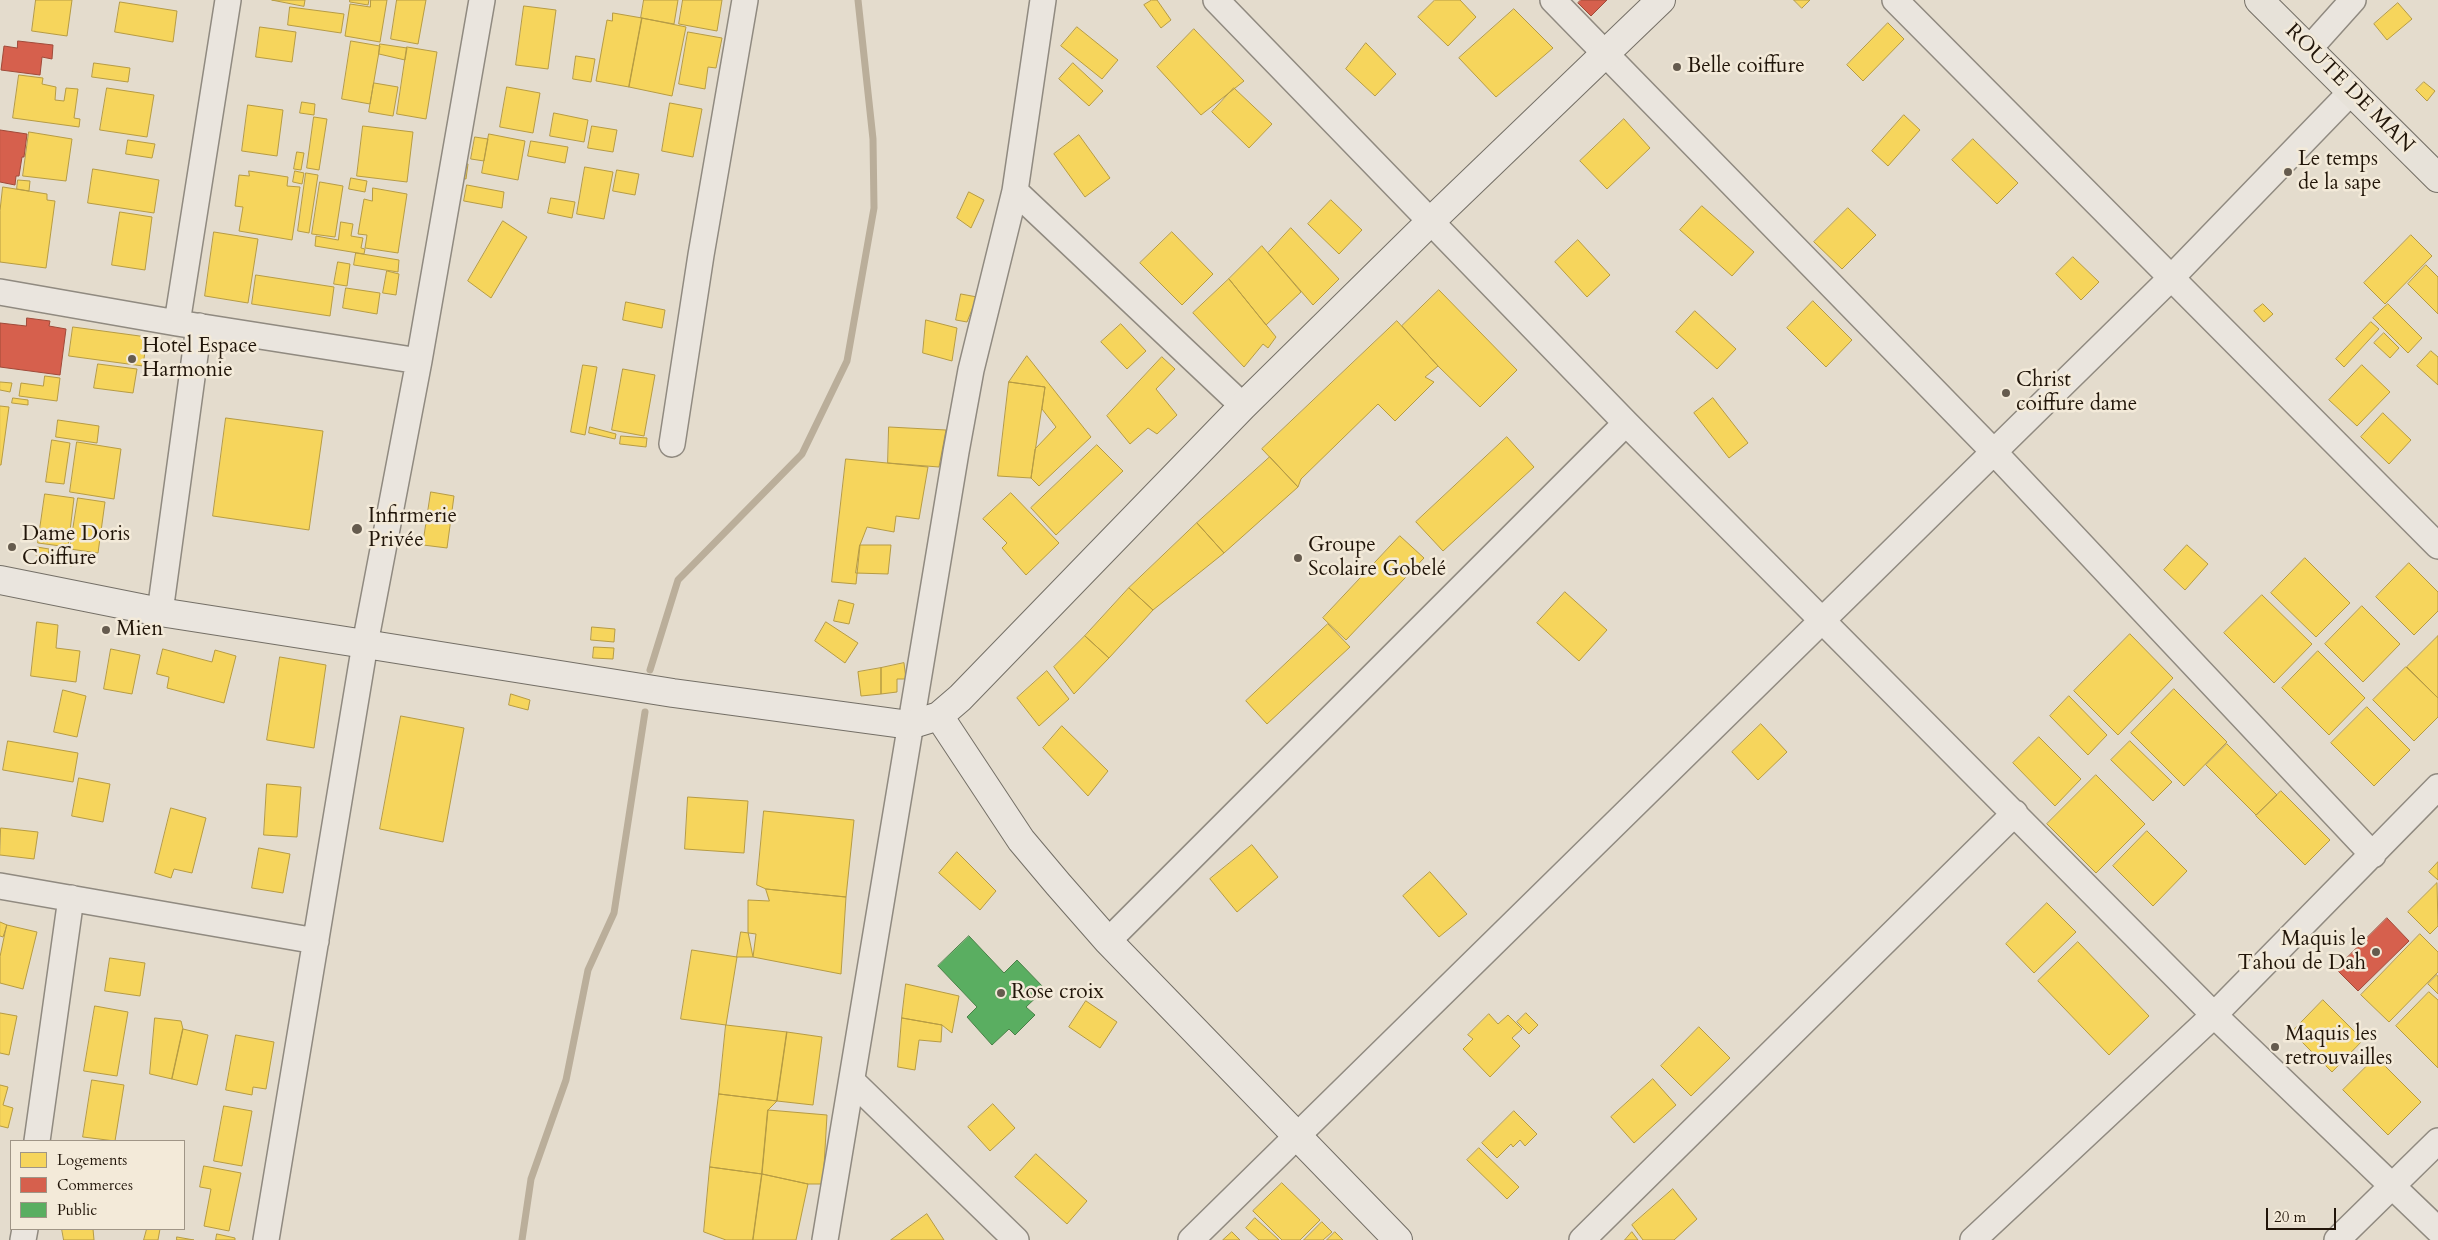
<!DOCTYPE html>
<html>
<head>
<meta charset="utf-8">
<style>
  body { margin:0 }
  #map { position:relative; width:2438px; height:1240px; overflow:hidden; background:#e4dccd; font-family:Cardo,serif }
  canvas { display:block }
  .legend { position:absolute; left:10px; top:1140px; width:175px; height:90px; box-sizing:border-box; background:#f3ead9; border:1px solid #9f9586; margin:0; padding:6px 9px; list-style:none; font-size:15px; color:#211509 }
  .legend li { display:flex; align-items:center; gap:10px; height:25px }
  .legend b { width:25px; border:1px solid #9f9586 }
  .scale { position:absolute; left:2266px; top:1208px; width:70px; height:22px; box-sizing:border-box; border:2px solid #211509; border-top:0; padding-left:6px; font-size:15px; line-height:18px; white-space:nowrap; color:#211509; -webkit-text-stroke:4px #f3ead9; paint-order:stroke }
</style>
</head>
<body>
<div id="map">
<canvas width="2438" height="1240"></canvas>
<ul class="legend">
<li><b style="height:14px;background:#f6d55c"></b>Logements</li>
<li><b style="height:14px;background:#d6604d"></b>Commerces</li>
<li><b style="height:14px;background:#5aae61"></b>Public</li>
</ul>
<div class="scale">20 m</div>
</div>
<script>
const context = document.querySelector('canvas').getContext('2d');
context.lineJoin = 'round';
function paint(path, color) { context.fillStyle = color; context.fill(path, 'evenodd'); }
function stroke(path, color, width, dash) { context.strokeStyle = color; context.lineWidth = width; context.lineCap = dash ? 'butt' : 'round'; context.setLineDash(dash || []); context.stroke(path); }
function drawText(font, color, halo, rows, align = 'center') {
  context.font = font + ' Cardo,serif'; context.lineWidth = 5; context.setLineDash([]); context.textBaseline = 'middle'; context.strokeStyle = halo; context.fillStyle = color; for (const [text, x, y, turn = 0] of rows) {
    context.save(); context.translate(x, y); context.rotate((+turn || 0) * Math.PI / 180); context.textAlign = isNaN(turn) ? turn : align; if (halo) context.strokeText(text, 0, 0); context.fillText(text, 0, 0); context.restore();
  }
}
const homes = new Path2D(`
  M36,0H72L67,36L32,31Z
  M272,0H305L304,6Z
  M350,0H369L368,5L350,2Z
  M371,0H387L380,42L345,36L350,4L370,7Z
  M397,0H426L418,44L391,39Z
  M644,0H678L674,24L641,18Z
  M683,0H722L717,31L679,24Z
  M1152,0H1157L1171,20L1161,28L1144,5Z
  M1435,0H1460L1476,17L1448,46L1418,17Z
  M1794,0H1810L1802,8Z
  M120,2L177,11L173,42L115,32Z
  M2398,3L2412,19L2387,40L2374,24Z
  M524,6L556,10L548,69L516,65Z
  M290,7L344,14L341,33L288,25Z
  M1514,9L1553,48L1496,97L1459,58Z
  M613,13L642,18L629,87L596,81L607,20L612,21Z
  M642,18L686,27L672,96L629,87Z
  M1888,23L1904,39L1863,81L1847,65Z
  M260,27L296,32L292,62L256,57Z
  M1077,27L1118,60L1102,79L1061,46Z
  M1194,29L1244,81L1201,115L1157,67Z
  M688,32L722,38L716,68L708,67L705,89L679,84Z
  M351,41L380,46L370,104L342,99Z
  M1366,43L1396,74L1375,96L1346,69Z
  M380,44L407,48L405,60L379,54Z
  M407,47L437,52L426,119L397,114Z
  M576,56L595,59L591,82L573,79Z
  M94,63L130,68L128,82L92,77Z
  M1073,63L1103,91L1089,106L1059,79Z
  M19,75L43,78L42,84L56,87L55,100L64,101L66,88L78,89L74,118L80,119L79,127L13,118Z
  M2424,82L2435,91L2427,101L2416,90Z
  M374,83L398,87L393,116L369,112Z
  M507,87L540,93L533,133L500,127Z
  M107,88L154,95L147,137L100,130Z
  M1234,88L1272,124L1249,148L1212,112Z
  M302,102L315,104L314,115L300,113Z
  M670,103L702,109L693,157L662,151Z
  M248,105L283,110L277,156L242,151Z
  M554,113L588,120L584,142L550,136Z
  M1904,115L1920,130L1888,166L1872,151Z
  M314,117L327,119L319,170L307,168Z
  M1624,119L1650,148L1607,189L1580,161Z
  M363,126L413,132L407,182L357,176Z
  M592,126L617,130L613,152L588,148Z
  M29,132L72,139L66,181L23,176Z
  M489,134L525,141L518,180L482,173Z
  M1079,135L1110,178L1085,197L1054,154Z
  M475,137L488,139L484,161L471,159Z
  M1973,139L2018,183L1997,204L1952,160Z
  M128,140L155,144L152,158L126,154Z
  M531,141L568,147L565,163L528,156Z
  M297,152L304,153L301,170L294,169Z
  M457,162L468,164L466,179L454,177Z
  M585,167L613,172L604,219L577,214Z
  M93,169L159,180L154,213L88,203Z
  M617,170L639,174L635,195L613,191Z
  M249,171L288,177L287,186L300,187L292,240L239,231L243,207L235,206L239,175L249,176Z
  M295,171L304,173L302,184L293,182Z
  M306,173L318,175L309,233L298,231Z
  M351,178L367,181L365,192L349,189Z
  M18,180L30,181L29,191L17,189Z
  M320,182L343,186L335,237L312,234Z
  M467,185L504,192L502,208L464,201Z
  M3,187L47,194V200L55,201L46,268L0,262V211Z
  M373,188L407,194L398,253L365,248L367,235L358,234L364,199L372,201Z
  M969,192L984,200L971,228L957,218Z
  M551,198L575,202L572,218L548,213Z
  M1331,200L1362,230L1339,254L1308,224Z
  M1702,206L1754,252L1732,276L1680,230Z
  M1848,208L1876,235L1842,269L1814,242Z
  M120,212L152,217L145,270L112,265Z
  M503,221L527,237L491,298L468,281Z
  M341,222L353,224L351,236L363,238L361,248L365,249L364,254L315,246L316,236L338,240Z
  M1291,228L1339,279L1313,305L1268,253Z
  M214,232L258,239L248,303L205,296Z
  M1172,232L1213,274L1182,305L1140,263Z
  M2411,235L2432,256L2385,304L2364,283Z
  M1578,240L1610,275L1587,297L1555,262Z
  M1262,246L1301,292L1266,325L1229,279Z
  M356,253L399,260L398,272L354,265Z
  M2073,257L2099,282L2081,300L2056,274Z
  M338,262L350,264L347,286L334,284Z
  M2426,265L2438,277V314L2408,284Z
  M387,271L399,274L396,295L383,293Z
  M256,275L334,287L330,316L252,304Z
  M1229,279L1276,337L1268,348L1263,344L1244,367L1193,313Z
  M346,288L380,293L377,314L343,308Z
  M1439,290L1517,370L1480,407L1438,366L1402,326Z
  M961,294L977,297L967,322L956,320Z
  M1813,301L1852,340L1826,367L1787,328Z
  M626,302L665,310L662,328L623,320Z
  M2263,304L2273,314L2264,322L2254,311Z
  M2388,304L2422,338L2408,353L2373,318Z
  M1695,311L1736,349L1717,369L1676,332Z
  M926,320L957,328L952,361L923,353Z
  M1397,321L1438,366L1425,377L1434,382L1395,421L1378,404L1301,479L1298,487L1262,449Z
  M2371,322L2379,329L2344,367L2336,359Z
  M1121,324L1146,351L1127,369L1101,342Z
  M73,327L147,337L143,366L69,356Z
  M2384,333L2399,348L2390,358L2374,343Z
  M2431,351L2438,357V385L2417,366Z
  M1027,356L1091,437L1039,486L1031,478L1035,449L1056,427L1042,409L1045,387L1009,382Z
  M1162,357L1175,369L1156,389L1177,415L1157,434L1148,428L1130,444L1107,416Z
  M98,364L137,369L133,393L94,388Z
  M583,365L597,367L585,435L571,432Z
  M2362,365L2390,392L2357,426L2329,400Z
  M623,369L655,375L644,436L612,430Z
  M45,376L60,378L57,401L19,396L21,383L43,386Z
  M0,382L12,383L10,392L0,390Z
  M1009,382L1045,387L1031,478L998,476Z
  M13,398L28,400V405L12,403Z
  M1713,398L1748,443L1729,458L1694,413Z
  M0,406L9,407L1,465H0Z
  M2383,413L2411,440L2389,464L2361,437Z
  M226,418L323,431L309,530L213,516Z
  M58,420L99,426L97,443L56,437Z
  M590,427L616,434L615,439L589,433Z
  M889,427L946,430L939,467L888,463Z
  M621,436L647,438L646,447L620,444Z
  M1507,437L1534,467L1443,551L1416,522Z
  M52,440L70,443L64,484L46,482Z
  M77,442L121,449L114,499L70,492Z
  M1097,445L1123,471L1056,535L1031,508Z
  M1270,457L1298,487L1224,553L1197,523Z
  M846,459L928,467L919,519L896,516L894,532L867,527L860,545L856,584L832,582Z
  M431,492L454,496L447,548L423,545Z
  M1011,493L1059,543L1026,575L1002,548L1007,543L983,519Z
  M45,494L74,498L68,547L38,543Z
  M78,498L105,502L98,553L70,549Z
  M1197,523L1224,553L1153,610L1129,588Z
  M1400,536L1424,558L1346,640L1323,618Z
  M860,545H891L888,574L856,573Z
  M2187,545L2208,564L2185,590L2164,570Z
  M37,547L49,549L48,556L36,555Z
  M53,551L74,554L72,566L52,563Z
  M2305,558L2350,603L2316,637L2271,593Z
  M2409,563L2438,592V611L2414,635L2376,597Z
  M1129,588L1153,610L1109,658L1085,636Z
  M1565,592L1607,630L1579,661L1537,623Z
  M2262,595L2312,644L2274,683L2224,633Z
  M839,600L854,604L849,624L834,621Z
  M2362,606L2400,644L2363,682L2325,644Z
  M37,622L58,625L56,648L80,651L76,682L31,676Z
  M826,622L858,643L845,663L815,641Z
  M1328,624L1350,647L1267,724L1246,701Z
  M592,627L615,629L614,642L591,640Z
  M2130,634L2173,678L2118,735L2074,691Z
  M1085,636L1109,658L1074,694L1054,667Z
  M2438,636V698L2407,667Z
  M594,647L614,648L613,659L593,658Z
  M111,649L140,655L132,694L104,689Z
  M163,649L212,662L215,650L236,656L224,703L167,688L169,677L157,674Z
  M2318,651L2365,698L2329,735L2282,688Z
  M280,657L326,665L314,748L267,740Z
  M904,663L906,679H897V692L881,694V668Z
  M2406,667L2438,698V717L2414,741L2373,700Z
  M881,668V694L861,696L858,672Z
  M1047,671L1069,699L1039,726L1017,698Z
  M2174,689L2227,742L2184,786L2131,733Z
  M63,690L86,696L77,737L54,732Z
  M511,694L530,700L528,710L509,705Z
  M2069,696L2107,735L2088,755L2050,716Z
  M2367,707L2410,750L2374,786L2331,743Z
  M401,716L464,728L443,842L380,829Z
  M1761,724L1787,752L1758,780L1732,752Z
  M1062,726L1108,771L1088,796L1043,748Z
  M2039,737L2081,779L2055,806L2013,763Z
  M8,741L78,753L73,782L3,770Z
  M2130,741L2172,782L2153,801L2111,760Z
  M2227,744L2277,795L2256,815L2206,765Z
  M2096,775L2145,824L2096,873L2047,824Z
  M79,778L110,784L103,822L72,816Z
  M267,784L301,787L297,837L264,835Z
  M2281,791L2330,840L2305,865L2256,816Z
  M688,797L748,801L744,853L685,849Z
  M171,808L206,818L192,873L174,869L171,878L155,873Z
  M764,811L854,820L846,897L766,889L757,885Z
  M1,828L38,832L34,859L0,855Z
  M2147,831L2187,871L2153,906L2113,866Z
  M1252,845L1278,877L1237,912L1210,879Z
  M259,848L290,854L283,893L252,888Z
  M957,852L996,891L980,910L939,873Z
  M2438,862V880L2429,872Z
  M1430,872L1467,914L1439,937L1403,896Z
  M2437,883L2438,926L2430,934L2408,912Z
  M766,889L846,897L841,974L753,957L748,932V900L769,901Z
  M2047,903L2076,932L2034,973L2006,944Z
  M0,922L7,925L3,937L0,936Z
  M7,925L37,932L23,989L0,983V957Z
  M741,932L756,934L753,957H737Z
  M2420,934L2438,952V972L2389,1022L2361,995Z
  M2078,942L2149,1016L2109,1055L2038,981Z
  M692,950L737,957L726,1025L681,1019Z
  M110,958L145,963L140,996L105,991Z
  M2437,975L2438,977V994L2428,984Z
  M906,984L959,996L952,1033L942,1025L902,1018Z
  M2429,992L2438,1000V1068L2396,1026Z
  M2323,1000L2363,1040L2332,1072L2292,1032Z
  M1086,1001L1117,1022L1100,1048L1069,1027Z
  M95,1006L128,1012L117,1076L84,1071Z
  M0,1013L17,1016L9,1055L0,1053Z
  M1526,1013L1538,1025L1529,1034L1517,1022Z
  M1489,1014L1498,1024L1508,1015L1522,1029L1512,1038L1520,1046L1490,1077L1463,1049L1473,1039L1468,1035Z
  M155,1018L181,1021L183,1029L172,1079L150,1074Z
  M902,1018L942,1025L941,1042L919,1040L915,1070L898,1067Z
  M726,1025L787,1032L777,1101L719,1094Z
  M1699,1027L1730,1058L1691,1096L1661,1066Z
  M183,1029L208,1035L197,1085L172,1079Z
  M787,1032L822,1037L813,1105L777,1101Z
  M236,1035L274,1042L266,1089L253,1087L252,1095L226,1090Z
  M2376,1057L2421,1102L2388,1135L2343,1090Z
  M1653,1079L1676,1105L1634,1143L1611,1117Z
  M92,1080L124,1085L115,1141L83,1137Z
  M0,1085L8,1087L3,1105L13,1108L8,1128L0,1126Z
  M719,1094L777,1101L768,1110L762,1174L710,1167Z
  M993,1104L1015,1128L990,1151L968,1127Z
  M224,1106L252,1111L242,1166L214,1161Z
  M768,1110L827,1115L823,1184H808L762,1174Z
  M1514,1111L1537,1134L1525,1146L1520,1140L1513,1147L1511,1144L1497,1158L1482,1143Z
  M1479,1148L1519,1187L1507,1199L1467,1160Z
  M1036,1154L1087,1201L1067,1224L1015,1177Z
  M204,1166L241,1173L229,1231L204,1226L211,1189L200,1187Z
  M710,1167L762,1174L753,1240H726L704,1232Z
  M762,1174L808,1184L796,1240H753Z
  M1282,1183L1320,1220L1300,1240H1282L1253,1211Z
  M1673,1189L1697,1219L1674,1240H1643L1632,1225Z
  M927,1214L944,1240H891Z
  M1255,1218L1279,1240H1259L1246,1228Z
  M1322,1222L1332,1232L1323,1240H1304Z
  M62,1229H93L94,1240H64Z
  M147,1229H160L158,1240H144Z
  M1232,1232L1240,1240H1223Z
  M1335,1232L1343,1240H1327Z
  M1632,1232L1638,1240H1625Z
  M217,1234L235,1238V1240H216Z
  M177,1237L194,1240H177Z`);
paint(homes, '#f6d55c');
stroke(homes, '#b69b43', 1);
const shops = new Path2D(`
  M1581,0H1607L1591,16L1578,3Z
  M18,41L53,45L52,59L42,57L40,75L1,70L4,46L17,48Z
  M0,130L27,134L24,157H22L19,176H16L15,185L0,182Z
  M27,318L50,321L49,326L66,329L60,375L0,367V323L26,326Z
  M2387,918L2409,941L2358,991L2336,969Z`);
paint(shops, '#d6604d');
stroke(shops, '#a04a39', 1);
const public = new Path2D(`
  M969,936L1004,973L1017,960L1045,989L1026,1007L1035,1015L1015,1035L1009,1029L992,1045L967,1017L977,1007L938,966Z`);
paint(public, '#5aae61');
stroke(public, '#498047', 1);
stroke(new Path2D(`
  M650,670L678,580L802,454L847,361L874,208L873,139L858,0
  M522,1240L531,1179L566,1080L588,970L614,913L645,712`), '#baae9a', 7);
const street = new Path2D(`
  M1216,0L1626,423L2214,1015L2438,1230
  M1553,0L1994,452L2373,855
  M1895,0L2438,546
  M2309,49L2353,0
  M1015,191L1243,406
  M0,292L177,323L419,361
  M177,323L228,0
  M672,444L701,255L745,0
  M160,612L199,326
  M0,886L316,941
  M1108,941L1626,423
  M852,1081L1016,1240
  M37,1141L71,898
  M23,1240L25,1229
  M266,1240L365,644L419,361L482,0
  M825,1240L956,452L971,370L1015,191L1043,0
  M1191,1240L2172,277L2351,92
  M1582,1240L2015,813
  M1973,1240L2214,1015L2438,787
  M2337,1240L2438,1141`);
const secondary = new Path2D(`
  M0,580L160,612L365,644L673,693L910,725L939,716L960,698L1243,406L1431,221L1661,0
  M939,716L1021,840L1058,884L1108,941L1398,1240`);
const highway = new Path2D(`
  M2259,0L2438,178`);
stroke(street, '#908a80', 28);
stroke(secondary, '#746f66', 30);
stroke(highway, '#746f66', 30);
stroke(street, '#eae5de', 25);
stroke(secondary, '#eae5de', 28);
stroke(highway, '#e7e2d9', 28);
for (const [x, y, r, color] of [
  [1677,67,5,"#655b4e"],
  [2288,172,5,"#655b4e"],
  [132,359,5,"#655b4e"],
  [2006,393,5,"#655b4e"],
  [357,529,6,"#655b4e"],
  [12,547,5,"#655b4e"],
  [1298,558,5,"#655b4e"],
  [106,630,5,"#655b4e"],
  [2376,952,5,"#655b4e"],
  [1001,993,5,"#655b4e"],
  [2275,1047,5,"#655b4e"]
]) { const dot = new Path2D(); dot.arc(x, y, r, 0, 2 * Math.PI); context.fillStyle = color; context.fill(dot); stroke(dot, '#f3ead9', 2); }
drawText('21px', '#211509', '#f3ead9', [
  ["Belle coiffure",1687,67],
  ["Le temps",2298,160],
  ["de la sape",2298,184],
  ["Hotel Espace",142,347],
  ["Harmonie",142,371],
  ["Christ",2016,381],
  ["coiffure dame",2016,405],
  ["Infirmerie",368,517],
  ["Privée",368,541],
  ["Dame Doris",22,535],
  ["Coiffure",22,559],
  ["Groupe",1308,546],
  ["Scolaire Gobelé",1308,570],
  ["Mien",116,630],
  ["Maquis le",2366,940,"right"],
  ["Tahou de Dah",2366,964,"right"],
  ["Rose croix",1011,993],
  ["Maquis les",2285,1035],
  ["retrouvailles",2285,1059]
], 'left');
drawText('21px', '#211509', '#f3ead9', [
  ["ROUTE DE MAN",2349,89,45]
]);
</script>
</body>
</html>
